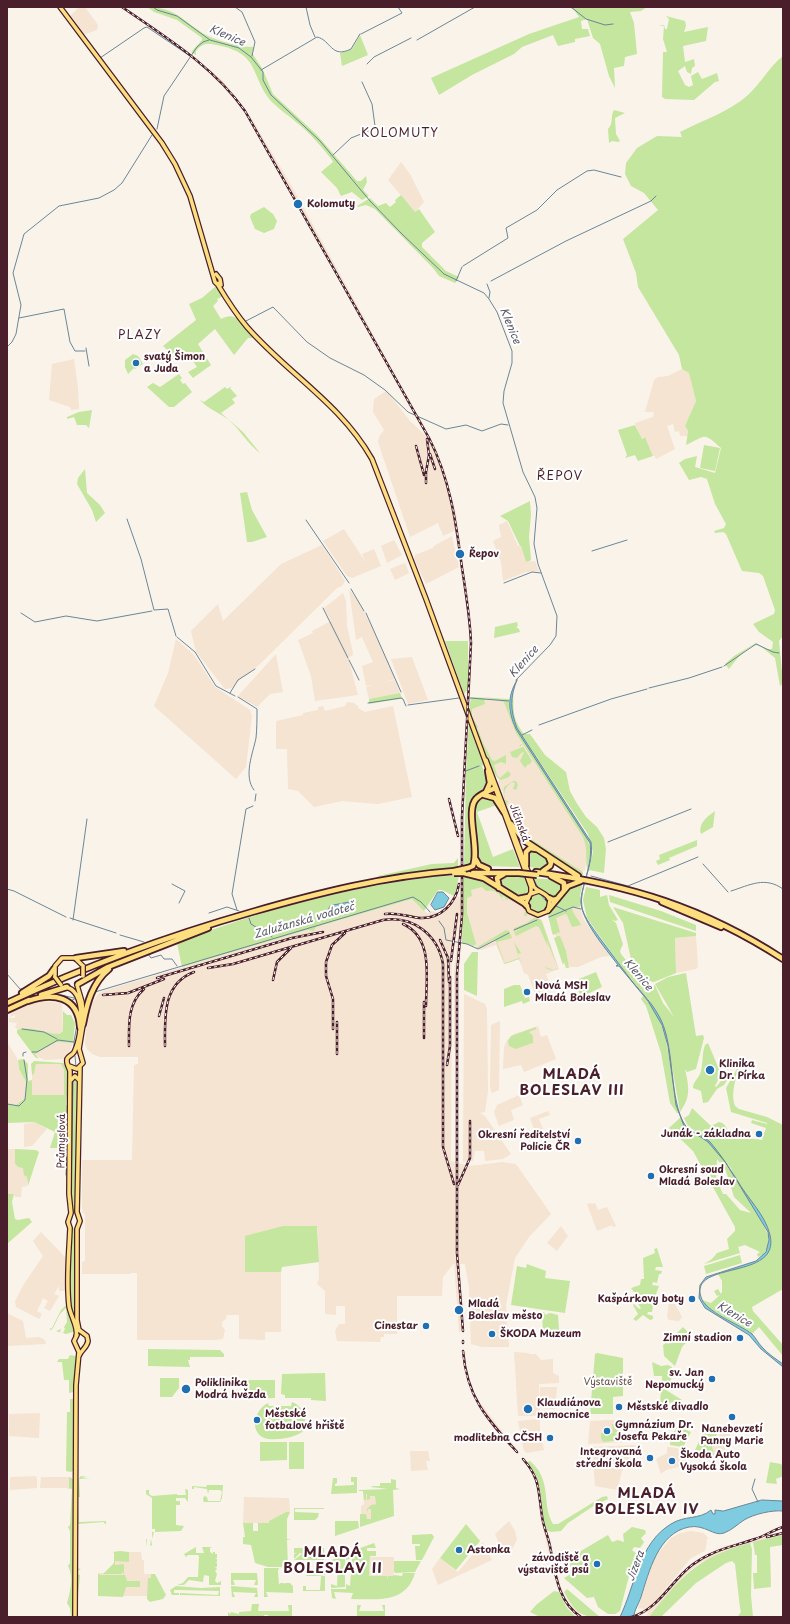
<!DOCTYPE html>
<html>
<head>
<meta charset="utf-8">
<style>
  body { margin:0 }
  #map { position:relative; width:790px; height:1624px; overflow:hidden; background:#faf3ea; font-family:"Playpen Sans",sans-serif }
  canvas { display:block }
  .frame { position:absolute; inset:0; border:8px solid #4a1f2b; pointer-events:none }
</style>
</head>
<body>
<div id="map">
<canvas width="790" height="1624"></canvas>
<div class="frame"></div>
</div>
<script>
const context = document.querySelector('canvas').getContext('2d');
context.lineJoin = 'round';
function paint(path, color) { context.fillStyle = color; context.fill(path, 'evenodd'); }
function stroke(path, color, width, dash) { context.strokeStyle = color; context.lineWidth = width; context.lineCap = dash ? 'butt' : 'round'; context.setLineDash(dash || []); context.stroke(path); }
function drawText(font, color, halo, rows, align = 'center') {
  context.font = font + ' "Playpen Sans",sans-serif'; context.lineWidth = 4; context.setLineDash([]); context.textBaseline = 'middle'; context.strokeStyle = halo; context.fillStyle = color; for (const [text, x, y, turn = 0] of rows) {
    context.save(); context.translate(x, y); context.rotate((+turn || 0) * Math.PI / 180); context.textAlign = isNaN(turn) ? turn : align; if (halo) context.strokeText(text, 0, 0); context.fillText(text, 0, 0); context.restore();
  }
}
paint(new Path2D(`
  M79,7H85L98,25L97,30L83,35L70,16Z
  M120,7H124L182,47L223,81L250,116L290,183L430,438L445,472L456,513L472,633L470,704L487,697L508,700L516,730L585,838L588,848L585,870L580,873L535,844L516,830L505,802L503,791L500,790L498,783L499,779L483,746L469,711L463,817V890L485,883L523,905L533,916L542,920L559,969L546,974L552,990L536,996L528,975L524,973L519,959L504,964L496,945L481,950L471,944L463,923L458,974V1163L470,1166L502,1162L516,1164L551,1214L529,1237L515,1258L506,1305L509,1347H482L471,1344L469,1288L465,1264H458L463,1331L459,1332L454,1263L443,1277L442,1296H397V1334H384V1337H381L380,1342L337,1341L335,1331L339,1324H345V1306H336V1315L325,1314V1291L317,1284L319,1279L318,1229L316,1226H305L245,1272H281V1332H265V1340L239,1339V1315H227L226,1319L222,1322V1326L225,1330L223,1339L216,1340H137V1273H131V1274H82V1262L85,1261V1214L83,1213L82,1207V1160H132L134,1065L138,1064V1057H100L92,1054L87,1049L85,1044L87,1020L91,1005L98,994L103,991L307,930L314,931L316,927L412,899L428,914L431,911L438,913L446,908L454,894L461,898V817L470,660L469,625L456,530L443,536L438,523L410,537L378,442L379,437L384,430L373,412L374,399L386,391L389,394L410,421L426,436L254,126L240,106L225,87L198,61ZM460,919L454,970V1045L456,1058L455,1162L451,1161L452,957Z
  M401,162L410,174L424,202L415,212L388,180Z
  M74,359L78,388L79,409L71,410L70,407L49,400L52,364Z
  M682,369L689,373L696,401L685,427L688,431L687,436H680L679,431L675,432L673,424L667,426L675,449L656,459L655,456H653L645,437L641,438L635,423L653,417L654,412H645L654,380L658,377L668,376Z
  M507,521L518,546H521L526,562L535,561L539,571L526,572L503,581L501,562L493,541L501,537L499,525Z
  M344,529L366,563L362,554L374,549L381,566L352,578L347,576L323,541Z
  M452,536L459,567L426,584L414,559L415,555L433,548L434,546Z
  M394,540L402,555L387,563L381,546Z
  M322,545L345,581L342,586L337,588L259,665L238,681L232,688L225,689L196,652L191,631L218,604L223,621L281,564Z
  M405,563L409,573L395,580L390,569Z
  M349,589L358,601L374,631L395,679L384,682L395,680L400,693L369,699L366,687L374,685L366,686L362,666L373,662L362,637L356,640Z
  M343,593L346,601L347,626L353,653L352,656L348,657L358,695L315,701L311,676L298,640L313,633L312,631L331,621L324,608Z
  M176,639L194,655L215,687L250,710L252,716L246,767L236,779L154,706L168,673Z
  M276,654L283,692L270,694L257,707L238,696Z
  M412,657L428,700L408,704L391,659Z
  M347,702L354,703L358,706V708L365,712L393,706L412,797L378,804L342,801L314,807L298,791L288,789L287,749H276V721L303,715V713L318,710V707L323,706L325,711L345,706Z
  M572,908H580L584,920L610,956L601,957L578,967H569L558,943L549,917Z
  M696,936L698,967L696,969L676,973L675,938Z
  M464,994L485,1004L487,1009L488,1091L485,1112L480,1113L485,1116L511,1154L503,1159L485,1161L484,1151H475L473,1161L463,1162Z
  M42,1001L62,1003L63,1032L61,1034H49L21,1029L18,1030L15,1027L17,1023L9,1022V1018H15V1015L10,1017V1011L24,1005Z
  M500,1021L499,1090L492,1093L490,1088L491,1025Z
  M538,1026L541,1037L547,1035L556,1059L524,1072L521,1065L503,1069L504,1047L507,1040L514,1034Z
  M7,1042L17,1058L19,1069L26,1082L25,1098L16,1105L7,1103Z
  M56,1042L73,1043L69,1053L64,1059L45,1060L36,1056L34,1054Z
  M36,1064H61L64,1070V1095H32V1075L34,1074Z
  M519,1095L523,1105L511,1110L514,1120L499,1126L494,1112L497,1105Z
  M548,1111L550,1115L539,1119L543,1129L535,1132L530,1118Z
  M34,1122L47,1129L32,1146L24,1147V1124Z
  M7,1149H15V1163L24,1167L25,1175L27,1177V1186L22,1187L21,1197H15L14,1194H7Z
  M591,1203V1204L595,1203L598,1210L607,1207L616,1226L613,1227L612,1225L597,1231L587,1204Z
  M561,1226L568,1236L557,1251L547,1243Z
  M41,1232L66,1258L65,1291H59V1286L54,1294L59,1296L50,1311L44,1308L48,1301L43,1298L37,1311L42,1314L39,1319L16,1307L15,1301L24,1284L43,1256L33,1241Z
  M669,1303L675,1304L682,1317L679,1321L669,1320L667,1317Z
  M7,1313L23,1321L26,1338L39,1337L45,1340L46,1344L7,1346Z
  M462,1351H465L467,1373L476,1397L518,1452L516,1453L474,1398L465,1373Z
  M514,1352L529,1353V1354H536L541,1360L553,1359V1373L559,1376V1383L539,1384L540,1431L544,1450L527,1453L524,1451L518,1421L538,1419V1416H518Z
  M540,1387H557L555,1409L540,1408Z
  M40,1413L39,1438L9,1436V1414Z
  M608,1420H625V1442L588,1444L590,1421Z
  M727,1429L733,1442L724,1445L726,1452L714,1455L712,1446L721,1444L719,1432Z
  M636,1445L622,1471L617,1490L595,1486L592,1447Z
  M667,1447L678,1448V1450L688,1454L690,1457H694L684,1462L682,1466L666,1470L661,1474L656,1459L667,1453Z
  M410,1451H428L430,1461H426L428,1470L411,1471Z
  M524,1458L534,1471L539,1484L543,1519L560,1585L568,1603L583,1617H579L566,1605L554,1576L541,1520L537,1485L532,1472L522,1460Z
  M35,1476L37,1478V1488L10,1490V1477Z
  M41,1477H71L73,1488H40Z
  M379,1490V1519L361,1525V1506L364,1504L363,1491Z
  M244,1497L289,1498L290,1512H286L269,1521V1523H243Z
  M509,1521L515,1531L517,1540L511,1551L504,1555L495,1534Z
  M783,1525V1528L764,1537L783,1532V1535L724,1551L698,1564L684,1576L649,1617H646L648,1612L636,1617H628L650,1607L679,1575L704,1556L725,1546L756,1538Z
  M690,1531L704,1533L708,1538L706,1541L707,1542L705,1551L691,1558L652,1605L645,1609L638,1608L652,1564L659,1552L671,1538L678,1534Z
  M483,1542L492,1560L438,1585L432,1569L440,1558L458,1572Z
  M114,1552H141L142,1560H144V1574H151L156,1596H99V1573H105L114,1564Z
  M370,1557H394V1577H369Z`), '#f4e4d1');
paint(new Path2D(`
  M147,7C178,7 185,24 208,36C221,42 240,47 254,47L252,53L262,68L273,94L317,135L357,181H361L366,176L367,182L363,190L369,196L362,200L352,192L341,196L337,188L321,172L333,162L332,160C321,146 309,132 296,122C288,115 280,110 272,102C249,76 262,54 217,45C208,43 202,43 196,51V55L191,52L202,40V38L177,20L154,12Z
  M569,7H647L641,11L630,12L634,23L637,54L625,57L624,66L614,68L615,88L609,76L600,44L593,38L587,19L581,21L582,29H588L590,36L575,39V42L558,46L553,35L522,47L514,54L472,75L439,95L431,78L529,34L579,17L574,10Z
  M666,16L685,21L686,26L684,32L708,27L706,41L683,46L685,62L694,59L695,66L692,68L691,74L687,72L685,66L678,71L685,85L689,87L693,85L691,76L698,72L702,79L717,73L719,81L715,82L694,100L665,99L662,97L663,52H667L663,39L664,26L658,25H664L665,29H667L669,19Z
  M360,35L368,55L342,66L340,53L352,49Z
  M783,56V636L779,641L783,683L780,686L775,658L759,645C748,644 735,661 729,669L725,664L734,656L756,643L767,649H772L773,642L759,632L753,624L774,614L775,610L763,576L759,573L742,571L726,534L723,532L715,533L714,531L724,528L726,524L715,504L707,479L701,477L689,480L679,463L685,459L697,456L695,467L715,473L721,448C702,431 706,436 686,445L688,431L685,426L696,401L689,373L682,369L679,355L638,287L636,273L623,239L658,210L644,193L631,186L625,174L626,163L637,148L657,136L682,137L680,132C703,120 729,112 748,95C761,83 769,67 783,56Z
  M614,110L625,113L615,118L616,134L620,141L618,142L612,141L609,143L608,129C614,123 610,116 614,110Z
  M401,195L415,212L419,209L435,232L422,243V247L446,271L459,277L455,283L439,276L433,268L375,209L366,205L358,207L357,206L370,198L378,206L386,203L390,207L396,202L395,200Z
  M264,207L273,214L277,221L274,229L264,233L255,229L250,217L251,214Z
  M216,286L223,296L217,299L218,301L213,306L221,319C238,310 243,326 254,338H248L234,355L215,329L198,344L211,365L193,378L188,372L197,367L187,352L177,359L163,346L196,320L189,304L202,298Z
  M133,354L138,356L143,364L135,369L134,368L128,374L125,367V360Z
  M179,374L182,378L180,380L183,384L185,383L192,392L174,407H169L147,387L153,383L160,387Z
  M232,386L230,388L237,396L232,399L235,403L221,413L243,432L260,453C248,444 240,430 229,420C220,413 208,409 200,400L204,402L225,387L227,389Z
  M92,410L89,428L86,425H77L74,417L67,419V417L79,412Z
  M635,425L642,439L645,437L653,456L638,461L635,455L625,458L627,455L618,430Z
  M704,445L720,448L715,471L700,468Z
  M85,469L87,493L100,505L105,513L96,522L92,510L77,484L78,478Z
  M247,492L252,510L267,537L252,542H247L240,493Z
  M530,501L531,515L529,537L531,559L530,561L526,562L521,546H520L508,521L500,516Z
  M517,622L518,626L516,627L519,629L520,632L494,638L495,627Z
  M445,641H468V689L464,694Z
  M513,689C514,709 511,717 524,734H530L545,755L566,772L570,791L576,802L586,817L597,827L604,838L606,849L604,873L589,870L593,852L588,834L517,728L511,710Z
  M400,693L404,702L403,699H399L369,704V699Z
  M471,697L509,699V711L516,729L586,835L591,851L588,870C584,863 589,851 583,837L516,733L504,702L486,698L484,700L485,704L472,709V717L478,727L476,730L469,711Z
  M469,718L484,764L482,766L488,783C480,801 470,790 470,817L473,818V864L464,867L466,772Z
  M478,729L483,743L492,760L495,761L506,755V764L501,762L494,765L497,775L500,778L508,771L511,774L509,777L501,780C492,777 477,738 478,729Z
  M521,744L522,745L532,761L529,765L528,764L525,768L520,761L524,752L521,753L517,758L512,757L510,752L523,747L522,745L519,747Z
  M513,781H516L518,785L516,790L513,789L515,783L512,782C505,788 503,791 505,800L508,801L506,806L514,825L518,831L583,872V876L576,874L519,834C512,825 501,798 504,787Z
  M482,796L492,798L497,805L477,812L493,857L513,849L520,867L485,866L477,859L474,809L477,800Z
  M715,811L713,827L701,834C698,823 707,817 715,811Z
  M697,840V846L669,858L670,860L658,865L656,861L660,859L659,855Z
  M532,850L548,859L550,865L544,870L530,867L527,861L528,852Z
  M458,858V867L412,872L378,878V876L432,864L454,863Z
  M459,875L457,887L454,896L442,890H438L424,911L412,899L316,927L314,931L307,930L182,967L177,943C258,911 345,888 431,877C440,876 450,876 459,875Z
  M468,875L482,878L524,904L527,916H524L525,911L522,906L508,899L506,900L504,896L502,897L503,902C500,893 495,889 486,891L482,887L471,890L472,896L467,898V913L476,944L473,946L462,943L463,876Z
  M505,876L526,877L530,892L527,896L517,897L500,886L498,880Z
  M532,878L558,880L562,883V891L555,899L536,887Z
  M580,883L582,886L580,896V907L572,908C573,915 578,918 581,925L572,927L567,915L565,914L556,918L560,932L553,935L548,922L552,932C548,911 544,917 559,902H558L568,887Z
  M586,887L600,890V897L607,895L609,905L618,920L615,921L611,919L616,923L623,944L620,951L621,954L649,988L655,985L663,1003L674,1017L655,984L668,977L686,973L696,1036L703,1035L704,1038L696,1069L687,1072L685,1069C689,1087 691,1097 680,1112L667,1038L661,1021L649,1000L628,976L587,918L583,900Z
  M528 903a10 10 0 1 1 20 0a10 10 0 1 1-20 0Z
  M609,895L661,911L696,925V931L610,902Z
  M613,907L696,933V936L675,938L676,973L654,982L648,981L631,959L623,923Z
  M534,918L540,919L542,922L558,968C554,971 549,971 545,967L553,970L558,968L546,939L548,947L539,927L536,926L516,936L514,932L524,928L514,931V928L527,923Z
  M506,930L509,931L512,938L497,942L505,963L519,958L514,942L521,953L518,954L521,963L519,959L505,964L495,939L479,948H476Z
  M558,936H560L566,951L569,968H566L564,962L563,965L554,938Z
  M472,952H478L477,996L464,990V964Z
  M596,972L602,987L581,997L574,981Z
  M514,985H520L525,998L529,997L530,1001L523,1004L522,1001L504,1007V989Z
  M643,996C674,1028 667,1073 679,1113H677L670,1103L661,1053L646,1006L641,999Z
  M63,1011L67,1015H71L75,1023L73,1043L56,1042L35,1054L39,1059L35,1057L17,1033V1030C30,1025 45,1034 60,1034L63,1031Z
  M536,1027V1029L529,1032L533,1036V1042H535L516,1049L509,1046L508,1041L511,1036Z
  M708,1043L721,1074L715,1086L716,1087C721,1081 723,1079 726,1074L729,1077L724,1085L717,1089L708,1102L703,1103L701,1091L693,1088C693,1081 700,1077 701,1071C703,1062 702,1053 705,1045Z
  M23,1059L28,1064V1081L32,1080V1095H64V1070L61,1064H36L34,1074L32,1075L31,1064L34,1061L64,1063C74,1075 66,1091 66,1105L68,1108V1138L65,1146L64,1142H60V1148H50L55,1132L34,1122L7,1123V1103L16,1105L25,1098L26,1082L19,1069L18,1060Z
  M741,1062C737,1075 730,1092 735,1106L739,1109L767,1117L783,1125V1264L782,1266L783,1289L752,1307L753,1311L783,1345V1356L759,1327L752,1334L707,1307L702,1300L711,1303L720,1295L717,1296L714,1291L718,1289L721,1294L722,1292V1281L718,1274L760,1261L767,1253L771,1241L768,1229L736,1180L731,1168L705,1138L688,1126L684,1118L689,1115L692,1108L711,1126L719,1122C726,1124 726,1128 730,1133C735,1139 754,1138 762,1140L766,1128L751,1123L752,1120L767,1124L766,1127L767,1123L731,1112L726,1088Z
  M73,1077L77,1080L76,1082H78V1095L76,1214H72L70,1199Z
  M681,1117L684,1126L708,1142L726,1163L759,1216L769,1237L768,1246L763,1256L762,1255L758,1257L757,1254L760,1252L745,1245L738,1247L740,1253L704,1264L712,1259L717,1253L729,1249L727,1239L735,1231V1227L693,1151L669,1128ZM717,1159L726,1171L734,1197L751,1213L740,1210L726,1194H723L716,1179Z
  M15,1149L36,1150L39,1152L28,1186L27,1177L24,1175L23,1168L18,1167L15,1163Z
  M7,1194H14L12,1202L15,1219L18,1220L29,1218L32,1222L7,1244Z
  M283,1226H317L319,1262L282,1267L281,1272H245V1236Z
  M71,1228H76V1324L70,1305Z
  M657,1248L663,1267H656L655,1270L662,1271L661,1274H659L657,1283L653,1282L652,1285L659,1286L655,1297H650V1300L656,1301L655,1305H653L652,1312H648L647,1314L653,1316V1319L650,1320L643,1315L636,1321L633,1319L638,1314L633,1305L634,1304L639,1309L641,1308L637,1302L639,1300L640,1294L636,1295L631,1288L640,1285L641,1279H644L643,1258L655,1253L654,1249Z
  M740,1255L742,1263L706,1274L704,1266Z
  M527,1264L546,1271L545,1278L570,1281L565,1313L511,1305L517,1266L526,1268Z
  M67,1304L76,1331L66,1334L56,1331L61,1329L60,1332L63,1333L65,1329L64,1327L67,1322L66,1308L60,1314L53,1328L51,1330L49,1329L52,1328L61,1310Z
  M542,1312H544L545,1315L550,1313L558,1315L559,1330C553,1338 547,1331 543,1334Z
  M683,1327L692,1336L682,1347L675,1366L664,1356L663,1345L666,1343L669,1344L668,1342Z
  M148,1349L220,1350L224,1354V1357H190V1360H188L190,1367L148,1366Z
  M597,1353L623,1358V1396L613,1397V1414H590L595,1354Z
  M70,1355L76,1356L74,1392L69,1393V1380H64L62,1362H57L59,1359H68Z
  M652,1362L661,1366L668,1365L672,1367L670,1376L672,1377L666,1390L682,1400L677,1405H674V1402L660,1404L662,1376H654Z
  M325,1373L326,1401L311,1400V1398H285V1395L281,1394L282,1374Z
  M160,1378H179V1388L172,1397H160Z
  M246,1380H275V1398L247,1399Z
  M70,1399H74V1470L71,1472L66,1471L67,1412H70Z
  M292,1402C304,1406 309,1422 302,1432C295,1438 270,1442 262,1437C249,1428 256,1409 268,1403L269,1406H291Z
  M612,1424H617V1432L614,1433L620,1434L621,1440L603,1442L601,1438V1433H613Z
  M713,1424L715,1425L718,1444L712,1446L714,1455L701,1460L695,1450L703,1433Z
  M677,1426L691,1432L683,1447L670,1445L671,1433L674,1432Z
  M260,1442H287V1460L260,1461Z
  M289,1442H304V1469H289Z
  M530,1461C553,1480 541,1505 553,1524H558L602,1497L607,1496L608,1499L592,1507L568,1523L561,1531L551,1532L546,1530C539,1506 545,1482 527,1462Z
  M770,1462L781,1464L783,1467V1476L776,1479L777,1484L766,1483Z
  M81,1476L87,1477L81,1478H91L79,1479L80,1497H78L79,1522L106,1521V1524H105L104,1522L78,1524L77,1568L81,1569L77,1571V1574L80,1575L78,1596V1617L76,1600L77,1481Z
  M69,1477L73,1479L74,1488V1617H71L70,1608L67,1603C70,1593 74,1576 68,1566L70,1563V1531L68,1527L70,1525L72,1489L66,1488H69Z
  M351,1477H357V1493L331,1494L333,1478H337V1483L335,1484V1486L354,1485V1482H351Z
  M391,1479L396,1480V1488L400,1489L393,1490L394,1516L360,1527V1514H366V1520L367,1514V1519H371V1509H368L367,1513V1509L371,1505L378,1504H376L375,1496H370V1499L367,1500V1494H374H366V1500H364L363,1491H359V1490L388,1489L371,1487L372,1486H380V1483H391Z
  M207,1485H223L222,1498L220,1502H204L203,1500L204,1496L207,1497L208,1501H220L222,1492L220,1490H209L208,1494L207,1489L194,1487V1489H192V1486L206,1487Z
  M185,1489L188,1490V1502L185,1498H176V1501H180V1505H176V1525L184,1526L181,1531L154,1532L152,1539H151L152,1545L150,1546L151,1539H147V1547L146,1539H152V1532H155V1529H152V1498L146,1494V1490H149V1494L152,1496L177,1494V1495H186Z
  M294,1508H324V1509H295V1512L319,1513L318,1517L315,1520H294Z
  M286,1512H290L287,1519V1539L291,1540H287L288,1567H268L255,1563L251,1545L243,1544V1537H245L243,1523H253V1531H258V1523H269V1521Z
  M335,1521H358L359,1528L335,1536Z
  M466,1524L480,1541L456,1570L440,1558Z
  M632,1527L645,1530L646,1533L641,1538L644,1542L640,1548L634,1547L632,1550L639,1556L630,1572L620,1611L615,1614H608L598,1607L594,1597L587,1598L564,1578L571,1574L569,1572L571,1569L569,1558L608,1535L612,1542L618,1540L624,1542L623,1534Z
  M432,1534L434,1537L422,1560H416L415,1546H420V1544H412V1535Z
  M783,1535V1545L770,1547L771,1587L754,1589L753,1573H757V1555H755L753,1542Z
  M374,1543L376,1548H367V1551H376V1556H370L369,1576H387L388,1579V1576H393L394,1575L402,1576L403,1573H415C406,1604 377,1599 351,1599L353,1593L334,1592L336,1599L332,1598L331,1589H346V1584L350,1586L352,1558L346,1560V1553L354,1552L355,1550Z
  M750,1543L752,1549L751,1595L753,1617L738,1616L741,1612L740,1608L735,1564L732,1561L726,1563L696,1583L661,1617H649C682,1576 697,1557 750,1543Z
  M196,1547V1553H204L202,1547H212L210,1548V1552L213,1554V1552H215V1554H217V1558H215L217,1559V1562H215L217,1563V1567H215L217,1569L215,1571L217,1574L215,1581L217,1583L221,1581V1585H209V1576L204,1575L203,1582L189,1580L184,1585H177L183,1583L188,1577H198L199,1556L198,1555H188L186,1557L184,1554Z
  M294,1548H324V1553L322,1554H324V1560H294L302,1554L300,1553L294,1559V1554H297L294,1553Z
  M120,1551L129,1552V1562L115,1561V1565L124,1564V1574L122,1572V1574H103L114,1563V1553L113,1552Z
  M345,1553V1587L331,1588V1584L337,1586L338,1562L331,1564L332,1560Z
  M394,1561H421L415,1572L395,1573L394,1571Z
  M264,1568H279L278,1571L279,1585L280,1583H284L285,1585V1583H290L293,1586V1593L266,1592L268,1597H264Z
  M324,1568L325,1575H316L325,1576V1591H303V1586H306V1590H320L321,1576H305Z
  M98,1573L100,1575H125L127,1581H140V1587H126L123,1597L98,1596Z
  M231,1573H257L258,1585H254L256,1580H233L235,1585H231Z
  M151,1574H155L166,1595L163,1599L150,1602L147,1599L148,1578H151Z
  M176,1586L201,1588L220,1587V1596L180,1595V1593L218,1595L219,1591L179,1590H174V1593H179V1595H172L170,1590Z
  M231,1586L257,1588L258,1597H254L256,1593L233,1592L235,1597H232Z
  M567,1589L600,1617C578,1617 574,1610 564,1592Z
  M554,1591L559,1592L567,1608L576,1617H540L530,1612L536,1605Z
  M252,1604H259L258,1611H289L288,1605H292V1617H268V1615H264V1617H228V1612L230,1614L231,1612L239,1614V1612L251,1611Z
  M357,1605H361L359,1611H384L382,1605H385V1617H357Z`), '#c4e69f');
const water = new Path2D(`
  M517,680C510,697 510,710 517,728L591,842C595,865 578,888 582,908C585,919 593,928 599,937C610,951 620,966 631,980C642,993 654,1005 661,1020C675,1049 669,1100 685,1125C691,1133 703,1135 710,1142C721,1155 728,1166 737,1180C747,1198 765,1214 770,1235C781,1281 689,1260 701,1297C705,1312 739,1324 752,1334C756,1338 758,1343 762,1347C768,1354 776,1359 783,1364V1367L761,1349L749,1335L705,1308L699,1298L700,1285L706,1277L756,1261L766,1252L769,1240L768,1232L726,1163L708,1142L684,1126L676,1105L668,1046L662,1025L648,1001L619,966H616L618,965C606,949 578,917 581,898C584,879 593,862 590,843L516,729C508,711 507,697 517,680Z
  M438,892H443L449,898L444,907L435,910L431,905Z
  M351,902L354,908L329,916L327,913L330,906Z
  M762,1500L783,1501V1511C772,1510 754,1514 744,1520C738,1524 732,1530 724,1533C714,1537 705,1524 689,1527C658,1533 649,1572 641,1597C639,1603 634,1611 634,1616L620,1617C635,1586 639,1543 671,1524C685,1515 699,1520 711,1510L713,1514H715V1510L723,1511Z`);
paint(water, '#7fcbdf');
stroke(water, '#6a8697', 1);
stroke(new Path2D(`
  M153,7L157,10L177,16L210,40L239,48L251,57L263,72V80L271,95L320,141L370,201L402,234L444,274L484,293L489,299L497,312L512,351V363L504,391L503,403L523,472L535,497L537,508L534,544L538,564L557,616L556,636L550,645L516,680
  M235,7L242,12L255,42L252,56
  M306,7L310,25L315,37
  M571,7L586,19L605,25L613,24
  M361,34L402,13L398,7
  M417,40L475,7
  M100,58L144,28L147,27L190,56
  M367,64L374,57L411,38
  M261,70L317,37C331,40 331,59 351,49L360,34
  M157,129L164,96L197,47L203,42L209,40
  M333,155L351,138L371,130L375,126L372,104L362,82
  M463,266L508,238L506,228L537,210L557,190L587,171L594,170L621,177
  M456,281L462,267
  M491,281L566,241L651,201L656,196
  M487,284L490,292L489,298
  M19,318L64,309L70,342L75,351H85
  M246,321L273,307L307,342L330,358L364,375L385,390L408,412L446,429L466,425L482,431L501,424L508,425
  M7,347L12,342L16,334L21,305L13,273L24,234L59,206L99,198L114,190L122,183L152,135
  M86,348L89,366
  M127,519L141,559L154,610L168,609L176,636
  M306,520L349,583
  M592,551L627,540
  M504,583L532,572L541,573
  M351,589L364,611
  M323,608L348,658
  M21,613L35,622L66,616L97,621L152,611
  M366,613L401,692
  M177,637L195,652L216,686L235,696
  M349,660L359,680
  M724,666L756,644L773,652L779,653
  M649,688L689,678L722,667
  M230,693L238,680L255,669
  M238,697L257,709C257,718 257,729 256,738C253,753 243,776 254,790
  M470,698L509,701
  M368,703L401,698L403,699L406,706
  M408,705L459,698
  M539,725L611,699L647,689
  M522,735L532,730
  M463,772L479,766
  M255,801L256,794
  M608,842L691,809
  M703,864L728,892
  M529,868L531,873
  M532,876L538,888
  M591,876L628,886L698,857
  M172,884L185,891L179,903
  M7,889L14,891L66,917
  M731,891C750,885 765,876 783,889
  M541,895L548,903
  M556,906L566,911
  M237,910L232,894L246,809L253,806
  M209,913L227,907L239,911
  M549,917L573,907L581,909
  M70,918L116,933
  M249,918L251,924L272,937
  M73,920L87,819
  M439,921L444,928L446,940L467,944L478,949L509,933
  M514,930L537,920
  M120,935L144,942
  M148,954L151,958L161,955L164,959H172L177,966
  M7,974L20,989H25
  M95,992L413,897L421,902L430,912
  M61,995L74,998
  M45,999H56
  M71,1001L76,998
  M68,1005L74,1012
  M22,1029L44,1032L57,1039
  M74,1049V1042
  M32,1052H37L58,1040L74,1042L77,1024
  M23,1056V1053L26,1052
  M75,1056L76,1067
  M73,1081L71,1195L73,1212
  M7,1104L19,1106L25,1100L27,1079L24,1060
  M66,1175L67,1156
  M755,1479L752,1489L758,1502`), '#6a8697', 1);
const primary = new Path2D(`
  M60,7L162,143L175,164L190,196L215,282L217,284L220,283
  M216,274L220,279L221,285
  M218,285C227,300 236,314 247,327C288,374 340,403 372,459L426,599L501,804
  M486,760L534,887C539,893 546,892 550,900L548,911L538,915L529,911L526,903L530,894L539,891
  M503,810L531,887V894
  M55,977V966L62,958H75L83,966
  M77,985L82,1002L83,1016
  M65,987C87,990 82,1035 75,1050C74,1055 69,1055 67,1059C66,1064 69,1067 70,1071L69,1194L71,1213L68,1222L70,1228C69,1253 66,1281 69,1306C70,1315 79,1328 76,1336
  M69,1066L77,1069L83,1063L79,1049L83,1025
  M70,1081L75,1076L79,1080
  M79,1356C81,1350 87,1348 88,1341L87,1336L79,1330L77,1320V1229L80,1221L77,1212L80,1067
  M75,1617L76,1385L79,1352L74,1341L77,1335`);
const motorway = new Path2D(`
  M486,792L490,783L488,771
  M484,795L495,798L504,812
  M511,824L525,841L578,876
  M475,858L479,865L488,869
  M526,865V852L530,848L536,849
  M468,868L473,866C480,849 465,811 476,799C480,794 489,791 495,788
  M543,871L550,866L551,863L549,858
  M536,872C629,885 703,907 783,959
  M464,873L484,878L524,903L527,906
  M473,873H519
  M551,876L564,883V890
  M499,888L497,878L504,874
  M549,898L553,900L557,899
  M518,899L528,897
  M662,902L721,927
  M548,910L568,886L581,881
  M76,958L124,951
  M78,984L108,967L208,928
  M22,993L49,976L54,969
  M41,995L67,987
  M28,1001C53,992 78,996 80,1027
  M7,1003C86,966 168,936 252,912C318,893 385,876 454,871
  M7,1010L29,1000
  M83,1024C87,1003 92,983 109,969`);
stroke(primary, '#4a1f2b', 6);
stroke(motorway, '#4a1f2b', 8);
stroke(primary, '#fedf80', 3.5);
stroke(motorway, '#fedf80', 4.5);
const rail = new Path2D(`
  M122,7C167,38 213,66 245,111L429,438C450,479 456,522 462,568C466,593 470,618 471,643L462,817V915L457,974V1253L463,1331
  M416,446L424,475
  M430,454L435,469
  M426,483V472L429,455L427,439
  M449,799L458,836
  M385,914C398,912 408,917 420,918C441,919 456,903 459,884
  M403,924C434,938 426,978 426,1006
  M440,940L448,958L449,982
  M451,961L457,914
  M208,968L233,964L383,920C413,915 438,935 443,964V1111
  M157,978L292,938L323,932
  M273,980L277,962L291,948
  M103,995L128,993L164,979
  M424,1002V1038
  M159,1016L164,998
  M333,1029V999L326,976V962L332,945L345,933
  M129,1046C129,1025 127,1004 144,989
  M165,1046C165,1018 162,984 194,972
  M337,1054V1022
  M447,1065L450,1046V977
  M443,1113V1147L454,1184
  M458,1185L470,1158V1121
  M463,1341V1343
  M463,1351C467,1398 487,1419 517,1452
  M523,1459C541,1479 538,1492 542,1516C543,1526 548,1536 550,1546C555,1571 557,1602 581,1617
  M767,1537L783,1533
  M632,1617C660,1608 670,1582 692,1565C712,1550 732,1547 755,1539C765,1536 773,1530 783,1527`);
stroke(rail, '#4a1f2b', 2.5);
stroke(rail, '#fff', 1, [3]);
const primaryBridge = new Path2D(`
  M83,966V976
  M55,977L61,985`);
const motorwayBridge = new Path2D(`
  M454,871L468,868
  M454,873H464
  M519,873L537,875`);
stroke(primaryBridge, '#4a1f2b', 6, []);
stroke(motorwayBridge, '#4a1f2b', 8, []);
stroke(primaryBridge, '#fedf80', 3.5);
stroke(motorwayBridge, '#fedf80', 4.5);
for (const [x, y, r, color] of [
  [298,204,5,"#1f6fb2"],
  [136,363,4,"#1f6fb2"],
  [460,554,5,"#1f6fb2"],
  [527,992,4,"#1f6fb2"],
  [710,1070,5,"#1f6fb2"],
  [759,1134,4,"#1f6fb2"],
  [578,1141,4,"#1f6fb2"],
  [651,1176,4,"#1f6fb2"],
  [692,1299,4,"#1f6fb2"],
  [459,1310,5,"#1f6fb2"],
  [426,1326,4,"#1f6fb2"],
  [492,1334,4,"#1f6fb2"],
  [740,1338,4,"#1f6fb2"],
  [712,1379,4,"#1f6fb2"],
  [186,1389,5,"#1f6fb2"],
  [619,1407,4,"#1f6fb2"],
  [528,1409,5,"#1f6fb2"],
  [732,1417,4,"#1f6fb2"],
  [257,1420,4,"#1f6fb2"],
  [607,1431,4,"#1f6fb2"],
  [550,1438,4,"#1f6fb2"],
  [650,1458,4,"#1f6fb2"],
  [672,1461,4,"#1f6fb2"],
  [459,1550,4,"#1f6fb2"],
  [597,1564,4,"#1f6fb2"]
]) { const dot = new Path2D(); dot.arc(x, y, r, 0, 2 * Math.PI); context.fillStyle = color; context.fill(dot); stroke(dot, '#fff', 1.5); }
drawText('bold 10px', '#4a1f2b', '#fff', [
  ["Kolomuty",307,204],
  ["svatý Šimon",144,357],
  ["a Juda",144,369],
  ["Řepov",469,554],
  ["Nová MSH",535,986],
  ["Mladá Boleslav",535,998],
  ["Klinika",719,1064],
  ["Dr. Pírka",719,1076],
  ["Junák - základna",751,1134,"right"],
  ["Okresní ředitelství",570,1135,"right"],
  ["Policie ČR",570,1147,"right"],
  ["Okresní soud",659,1170],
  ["Mladá Boleslav",659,1182],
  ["Kašpárkovy boty",684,1299,"right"],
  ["Mladá",468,1304],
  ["Boleslav město",468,1316],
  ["Cinestar",418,1326,"right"],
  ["ŠKODA Muzeum",500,1334],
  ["Zimní stadion",732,1338,"right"],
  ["sv. Jan",704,1373,"right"],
  ["Nepomucký",704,1385,"right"],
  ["Poliklinika",195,1383],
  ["Modrá hvězda",195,1395],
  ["Klaudiánova",537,1403],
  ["nemocnice",537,1415],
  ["Městské divadlo",627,1407],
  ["Městské",265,1414],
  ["fotbalové hřiště",265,1426],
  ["Gymnázium Dr.",615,1425],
  ["Josefa Pekaře",615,1437],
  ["Nanebevzetí",732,1429,"center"],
  ["Panny Marie",732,1441,"center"],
  ["modlitebna CČSH",542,1438,"right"],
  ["Integrovaná",642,1452,"right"],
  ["střední škola",642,1464,"right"],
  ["Škoda Auto",680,1455],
  ["Vysoká škola",680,1467],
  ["Astonka",467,1550],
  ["závodiště a",589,1558,"right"],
  ["výstaviště psů",589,1570,"right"]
], 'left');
drawText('10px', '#4a1f2b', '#fff', [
  ["Jičínská",519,823,70],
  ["Průmyslová",62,1141,-89]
]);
drawText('10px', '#685148', '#fff', [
  ["Výstaviště",608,1382]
]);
drawText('italic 11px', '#5d5b6a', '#fff', [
  ["Klenice",227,36,23],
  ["Klenice",510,326,68],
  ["Klenice",524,662,-48],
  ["Zalužanská vodoteč",304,921,-16],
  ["Klenice",638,975,50],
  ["Klenice",734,1315,31],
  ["Jizera",636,1566,-69]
]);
context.letterSpacing = '1px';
drawText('12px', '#4a1f2b', '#fff', [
  ["KOLOMUTY",400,134],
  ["PLAZY",140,336],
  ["ŘEPOV",560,477]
]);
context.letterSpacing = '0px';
context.letterSpacing = '1px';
drawText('bold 14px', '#4a1f2b', '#fff', [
  ["MLADÁ",572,1075],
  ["BOLESLAV III",572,1091],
  ["MLADÁ",647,1494],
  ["BOLESLAV IV",647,1510],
  ["MLADÁ",333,1553],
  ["BOLESLAV II",333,1569]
]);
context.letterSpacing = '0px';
</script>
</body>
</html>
